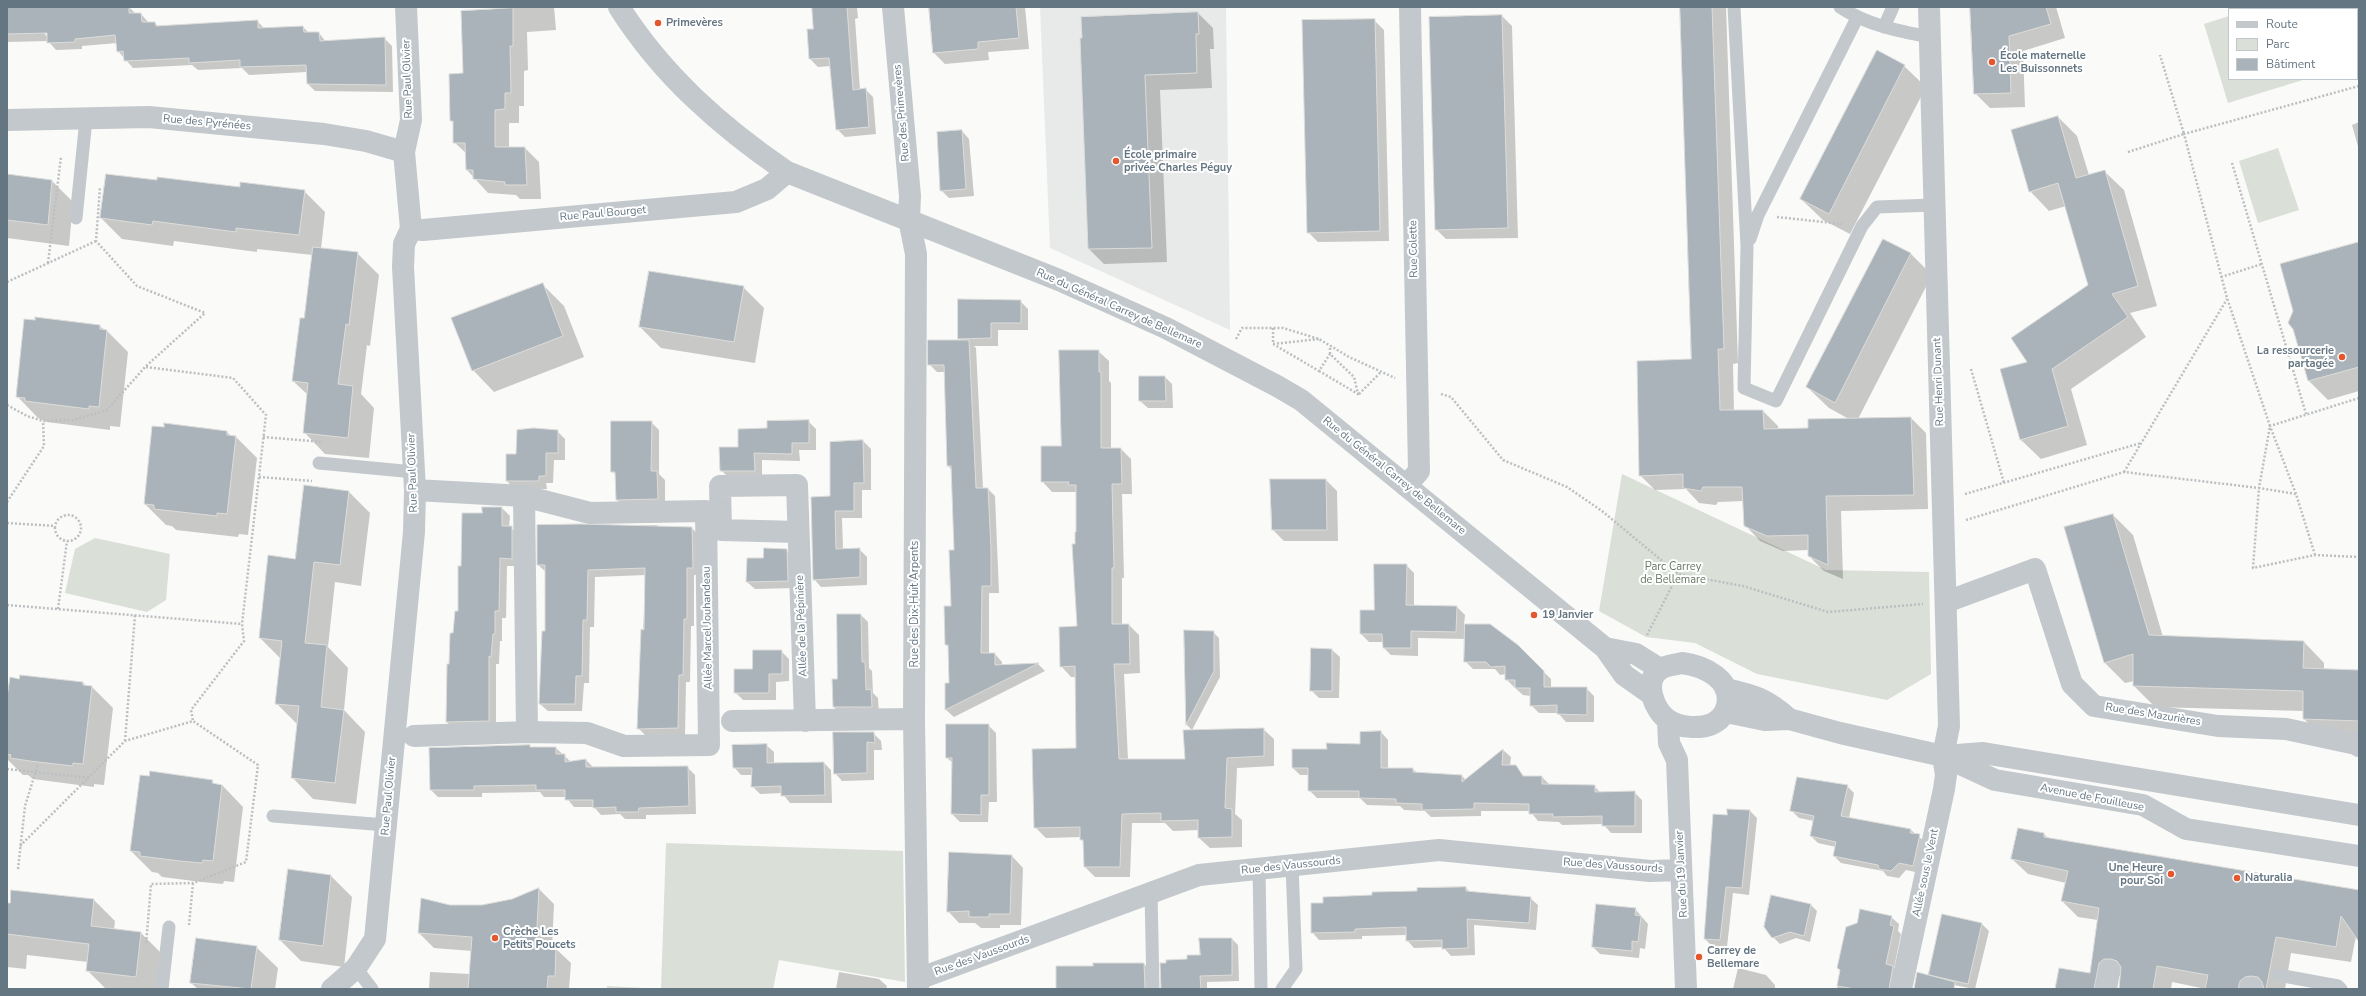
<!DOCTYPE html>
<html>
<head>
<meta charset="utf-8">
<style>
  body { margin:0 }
  #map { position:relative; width:2366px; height:996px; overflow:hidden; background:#fafaf8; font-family:"Nunito Sans",sans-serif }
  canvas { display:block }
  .frame { position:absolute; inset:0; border:8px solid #657683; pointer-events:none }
  .legend { position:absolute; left:2228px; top:8px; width:130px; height:72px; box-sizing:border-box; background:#fff; border:1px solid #c1c8cd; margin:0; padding:5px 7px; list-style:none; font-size:12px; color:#657683 }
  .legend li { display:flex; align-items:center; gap:8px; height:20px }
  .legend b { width:20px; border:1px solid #c1c8cd }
</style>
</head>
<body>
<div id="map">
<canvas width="2366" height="996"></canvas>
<div class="frame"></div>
<ul class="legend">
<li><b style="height:5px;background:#c3c8cc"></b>Route</li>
<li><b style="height:11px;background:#dadfd7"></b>Parc</li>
<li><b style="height:11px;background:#aab3b9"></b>Bâtiment</li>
</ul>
</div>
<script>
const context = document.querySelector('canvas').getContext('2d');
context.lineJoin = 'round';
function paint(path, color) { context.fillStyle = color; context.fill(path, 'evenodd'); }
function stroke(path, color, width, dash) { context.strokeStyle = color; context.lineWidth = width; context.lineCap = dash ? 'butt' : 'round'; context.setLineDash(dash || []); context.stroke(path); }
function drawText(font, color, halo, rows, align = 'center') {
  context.font = font + ' "Nunito Sans",sans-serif'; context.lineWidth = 4; context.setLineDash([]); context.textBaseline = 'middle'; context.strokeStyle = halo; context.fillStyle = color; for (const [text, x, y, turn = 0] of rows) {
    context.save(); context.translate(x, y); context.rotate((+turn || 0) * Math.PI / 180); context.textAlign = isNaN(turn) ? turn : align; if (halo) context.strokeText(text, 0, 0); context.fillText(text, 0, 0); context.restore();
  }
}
paint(new Path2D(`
  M1040,7H1226L1230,330L1050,248Z`), '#e8e9e9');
paint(new Path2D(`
  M2260,7H2359V63L2357,64V9H2254Z
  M2229,16V79H2306L2228,103L2204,24Z
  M2278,148L2299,210L2258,223L2239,161Z
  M1622,474L1826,570L1929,572L1931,674L1887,700L1757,674L1695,643L1646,637L1599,611Z
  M95,538L170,554L166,600L147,612L65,593L75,549Z
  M666,843L903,851L905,982L779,960L773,989H607V986L661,989Z`), '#dadfd7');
paint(new Path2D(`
  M7,7H24L48,38L47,7H129L136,14H141L149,23H155L159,27L257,21L265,29L303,27L309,33H319L326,42L384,38L392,46L393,92L315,91L308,84L307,72L249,75L242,68L198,70L192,65L133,68L118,51L117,43L82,46V49L56,50L48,41L7,42Z
  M496,7H554L556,30L527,32L528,70L524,71V106H519V123H509V148H525L539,162L541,199H520L516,195L488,193L467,170V154L454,142V123L451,121L464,74Z
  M813,7H857L858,18L855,19L860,90L865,89L873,97L876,134L845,137L837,129L831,66L818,67L810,59L814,30Z
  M930,7H1025L1029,49L988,52L989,60L945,64L934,53Z
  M1681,7H1726L1738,363L1733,364L1734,411H1763L1778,426V430L1809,429L1849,419L1829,408L1807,387L1883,240L1911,254L1932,275L1858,419L1911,418L1926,433L1928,509L1841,511L1843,579L1824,571L1809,556V550L1783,551L1760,541L1745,525L1744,501L1718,502L1716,505L1699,503L1686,489L1655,490L1640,475L1692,360Z
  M1972,7H2056L2065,38L2023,51L2025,107L1990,108L1975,93Z
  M1198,13L1213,28L1214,49H1210L1212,88L1160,90L1167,262L1104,264L1089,249L1081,39Z
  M1502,16L1512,26L1518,238L1446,239L1436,229Z
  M1374,20L1384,30L1389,241L1318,242L1308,232Z
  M1904,66L1926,87L1850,234L1823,220L1801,199Z
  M2058,117L2077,136L2089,175L2104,171L2124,190L2157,306L2130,313L2146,337L2071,389L2087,445L2041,459L2021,440L2029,362L2089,286L2066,206L2049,211L2030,191Z
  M2359,122V150L2352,125Z
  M962,131L969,139L974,196L949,198L941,190Z
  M7,175L52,181L73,202L69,246L7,238Z
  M241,188L304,191L325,212L321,249L357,253L379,275L370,346L367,345L361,394L374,408L369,458L325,454L304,432L308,395L293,381L305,319L313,255L257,249V252L174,241L173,246L122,239L101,218Z
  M2359,243V391L2328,400L2309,381Z
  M543,285L564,306L584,357L494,392L473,370Z
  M743,287L764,308L755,363L661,348L640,327Z
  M1020,301L1028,309V330H998V346H974L976,348L983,489H988L995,496L999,593H989V654H995L1002,662V666L1038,664L1045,671L954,717L946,710V684H950L949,648L946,644L952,607L955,551L952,470L948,466L945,372H937L929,364L962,341L959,338Z
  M99,326L107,331L128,352L120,427L110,426V430L47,422L38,418L17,396Z
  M1098,351L1109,361V381L1111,383V449H1121L1131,459L1132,494H1122L1124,578H1122V625H1129L1139,635L1140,673L1124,674L1128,760H1186L1263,729L1274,739V766L1237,768L1235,814L1242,820V847L1210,848L1199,838V830L1173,831L1165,823H1132L1130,877H1095L1085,867L1084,843L1081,837L1046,838L1035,827L1078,749L1076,677H1071L1061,666L1078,627L1077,492H1052L1042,481L1062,447Z
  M1165,377L1172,384L1173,408H1148L1140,401Z
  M808,421L816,429V450H799L800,461L762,460V478H729L721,470L739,448L768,429Z
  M651,422L659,430V474L665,480V507H624L617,500L616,475L612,471Z
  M557,431L565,439V460H554L553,483H546L547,489H514L507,481L517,455Z
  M227,432L231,436L236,437L257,458L248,535L239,534L238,537L176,530L172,526L166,525L145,504Z
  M863,441L871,449V490H862V518H842L843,549H859L867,557V585L821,587L814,579L831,497Z
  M1326,480L1337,491L1338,541H1284L1273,530Z
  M349,492L370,513L361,586L335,582L328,647L348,668L344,710L365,732L356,804L313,799L292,777L298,725L276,703L281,659L260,638L295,560Z
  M502,508L510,516L509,527L519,534L520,566H507L506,618H502V641H500L499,664H496V728L454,730L447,722L450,665L459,612L462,567L483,514Z
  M2113,515L2133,535L2163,637L2304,642L2324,663V670L2359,671V740L2325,739L2304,719V711L2155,707L2134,686V681L2125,683L2105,663Z
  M657,525L660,528H692L699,536L700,575H694V626H691L690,682H686L685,735L646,736L638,728L646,575L595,577L594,627H590L589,683H584L582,711H548L540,704L546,632V572L538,565V526Z
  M786,550L794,558L795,588L755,589L747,582L764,559Z
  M1406,565L1414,573V606L1457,607L1465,615L1464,625H1490L1517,646L1551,679V688H1586L1594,696V722H1566L1558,713H1539L1531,705V696L1523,695L1514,687L1506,679V674L1500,675L1495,669H1473L1465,661L1466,639L1418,638V656L1391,655L1384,648V642H1369L1361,634Z
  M861,615L868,622L869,668L872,671L873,693L878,698L879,714L841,715L834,707L838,680Z
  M1185,631L1213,632L1219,638L1220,677L1192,730L1187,725Z
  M1332,650L1340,657L1339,698H1319L1311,690Z
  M781,651L789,659V681L776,682V700H743L735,692L753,670Z
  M20,680L83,683L87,686L92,687L113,708L104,785L94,784V787L33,779L28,775H23L7,759V709Z
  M988,725L996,733L997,802H989L988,822H960L952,814L953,763L947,758Z
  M1381,732L1388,740V769H1413L1417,773L1462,776L1466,780L1503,750L1511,757L1510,766H1515L1525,777H1542L1549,784L1594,786L1601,793L1634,792L1642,800V833H1611L1603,824L1562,825L1559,822L1538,821L1530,811H1481V816L1431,817L1425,811L1404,810L1400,806L1367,805L1360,798H1317L1309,790V775H1300L1293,768L1328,750L1361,745Z
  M873,733L881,741L882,750H874V780L842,781L835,773Z
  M766,745L774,752V764L824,763L831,770L832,803H790L782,793L760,794L752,786L753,775H741L734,767Z
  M530,746L532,748H556L571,762L586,760L594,768L687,767L695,775L696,814L646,815V819H625L620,814L601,815L594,807H574L566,797H544L540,792L482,793V797H438L431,790Z
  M212,781L216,785H222L243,807L234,882L224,881L223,884L202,882L162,877L158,873L152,872L131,851Z
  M1847,786L1854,793L1849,818L1911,830L1926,843L1920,873L1906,870L1899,878L1887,876L1883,871L1841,863L1834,856L1836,847L1818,843L1811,836L1814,821L1799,818L1791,810Z
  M1750,811L1757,818L1749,895L1733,893L1727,947L1712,946L1705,939L1727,816Z
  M2044,834L2049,839L2359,891V940L2356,936L2351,962L2291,953L2285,989H2206L2172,982L2171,989H2120L2121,974L2112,985V989H2056L2091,974L2098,920L2078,917L2062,901L2066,883L2028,874L2012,859Z
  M1012,856L1023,868L1021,925H1000V928H981L975,923H959L948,911Z
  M331,876L352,897L344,967L301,961L280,940Z
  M1466,888L1471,893L1530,898L1538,905L1536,930L1474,925L1475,955L1451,956L1443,947L1414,948L1407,940V935L1362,936V939L1319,940L1312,932L1324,904L1373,896Z
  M539,889L554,904L552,948H555L571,963L569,989H429L430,972L470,974L472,951L434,948L419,933L450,906H482L512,900Z
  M94,900L115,921L114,930L141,933L162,954L158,989H106L87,970L88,962L27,955L26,969L7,967V904Z
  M1811,905L1817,911L1810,942L1796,938L1780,944L1773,937Z
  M1635,909L1648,924L1645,949L1640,948L1639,958L1600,954L1593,947Z
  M1943,915L1982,924L1989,931L1975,989L1937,982L1938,989H1914L1929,976Z
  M1891,917L1899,924L1898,931L1901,934L1894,968L1900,975L1898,989H1837L1841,970Z
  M1232,939L1238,945L1239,981L1207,982V989H1162L1188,960Z
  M256,947L278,968L275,989H198L191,983Z
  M1094,964H1144L1152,972V989H1057L1094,967Z
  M1738,968L1766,975L1775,985V989H1733Z
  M839,972L879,979L887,986L886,989H836Z`), '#0003');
const building = new Path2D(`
  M7,7H129V13H141L142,22H155L156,26L258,20V28L303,26L304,32H319L320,41L385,37L386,85L307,84L306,65L240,67V60L189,63V58L124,61L123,51L117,52L115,35L75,39V42L47,43V33L7,34Z
  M812,7H847L853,90L866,88L869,127L836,130L829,58L809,59L807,29H813Z
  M929,7H1016L1019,38L978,42V49L933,53Z
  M1680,7H1712L1724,349H1718L1720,410H1763L1764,429L1808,428V419L1911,417L1914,495L1826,496L1828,565L1808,556V535L1767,536L1744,526L1742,487H1703L1701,491L1683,488V474L1639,476L1637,361L1691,359Z
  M1970,7H2046L2051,24L2009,36L2011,93L1974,94Z
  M513,8V46H510L511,93H505V109L495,110V147H525L527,185H505V182L473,179V170H466L465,143H453V121H450L449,74L463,73L461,11Z
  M1198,12L1199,34H1196L1197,73L1145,75L1152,248L1088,249L1080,38H1082L1081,17Z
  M1502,15L1508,228L1435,230L1429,17Z
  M1375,19L1380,231L1307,233L1302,20Z
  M1877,50L1905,65L1829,214L1800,199Z
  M2058,116L2076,178L2105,170L2138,286L2112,294L2128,317L2052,369L2068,426L2020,440L2000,369L2027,362L2011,338L2088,285L2058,183L2029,192L2011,130Z
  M962,130L966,189L940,191L937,132Z
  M7,174L52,180L48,225L7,220Z
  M106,174L157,180V177L240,187V182L305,190L299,235L236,228V232L153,221L152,225L100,218Z
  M1883,239L1911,253L1835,403L1806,387Z
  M2359,242V367L2308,381L2293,329L2288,323L2293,311L2280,264Z
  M313,247L358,252L349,325L346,324L338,384L353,386L348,438L303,433L308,383L292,381L300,318H304Z
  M649,271L744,286L734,342L639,327Z
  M543,283L563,336L472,371L451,318Z
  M958,299L1021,300V323H991V338L958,339Z
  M35,317L100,325V329L107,330L99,407L89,406V409L25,401V398L16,397L24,319L35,320Z
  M928,340H969L976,488H988L991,549V586H982L981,653H995V665L1039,663L945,710V683H949L948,645H945L944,606H951L949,550H954L951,466H947L944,365H928Z
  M1059,350H1099V372H1101V448H1121L1122,484H1112L1114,568H1112V624H1129L1130,664H1114L1119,759H1185L1183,730L1264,728V756L1227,758L1225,808L1232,809V837L1198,838V820L1161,821V813L1122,814L1120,867H1084L1083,840H1080V827L1034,828L1032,749L1076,748L1075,666L1060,667L1059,627L1077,626L1072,544H1075V532H1076V485H1068L1069,482H1041V446H1061Z
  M1139,376H1165L1166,401H1139Z
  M809,420V443H792V454L754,453L755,471H720L719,447H738V429L767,428V421Z
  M611,421H652L651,471H657L658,499L616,500L615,472H611Z
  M164,423L227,431V435L236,436L227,514L217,513V516L154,509V505L144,504L152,426L164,427Z
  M534,428L558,430V453H546V476H539V481H506V454H516L517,430Z
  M863,440L864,483H854V511H835L836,549L860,548V577L813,580L811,497L830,496V442Z
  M1270,479H1326L1327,530H1272Z
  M304,485L349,491L340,565L314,562L305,643L327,645L321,707L344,710L335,783L291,778L299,706L275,704L282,641L259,638L268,555L295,559Z
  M482,507H502V526H512V559L500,558L499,611H495V634H493L491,657L489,656V721L446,722L447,664H449L450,633H453L455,611H458V566H461L462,513H482Z
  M2113,514L2149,635L2304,641L2303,668L2359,670V721L2303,719V691L2133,686V654L2104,663L2064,527Z
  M581,524L692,527L693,568H687V619H684L683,675H679L678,728L637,729L641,629L644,630L645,568L588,570L587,620H583L582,676H576L575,704H539L542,631H545V565H537V525Z
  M764,548L787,549L788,581L746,582L747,558H763Z
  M1374,564H1407L1406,605L1457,606L1456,632L1411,631V648H1383L1382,634H1360V610H1374Z
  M837,614H861L862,662H865L866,690L871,689L872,707H833L832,679H837Z
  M1465,624H1490L1518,645L1544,671V687H1587V715L1557,714V705L1530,706V688H1515V680H1505V666L1491,667L1486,662H1464Z
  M1184,630L1214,631V671L1186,725Z
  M1311,648L1332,649V691H1310Z
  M753,650H782V674H769V693H734V669H752Z
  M20,675L83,682V685L92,686L83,764L73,763V766L30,761L10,758L11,755L7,754V697L10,677L19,679Z
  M946,724H989V795H981V815L951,814L952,758H946Z
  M1381,731V768H1413V772L1462,775V782L1503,749L1502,765H1516L1523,776H1542V784L1595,785V792L1635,791V826H1602V816L1553,817V814H1529V804L1474,803V809L1422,810V804L1396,803V799L1359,798V791H1308V768H1292V749H1327L1326,743L1360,744V732Z
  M833,732H874L875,743L867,742V773L834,774Z
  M767,744V763L824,762L825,795L781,796V786L751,787L752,768H733L732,745Z
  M530,745V747H556V754H565V762L586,759V767L688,766L689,806L639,808L638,812H616V807L593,808V800H565V790H536V785L474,786V790H430L429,748Z
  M150,771L213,780L212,783L222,785L213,861L203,860L202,863L180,861L140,856V852L130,851L140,775L149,776Z
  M1797,777L1848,785L1841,816L1911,829L1910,833L1920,834L1913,866L1899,863L1891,871L1879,869L1878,865L1833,856L1836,842L1810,836L1814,816L1790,811Z
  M1727,809L1750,810L1742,888L1726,887L1720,940L1704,939L1713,814L1727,815Z
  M2018,828L2044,833V837L2359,890V942L2341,916L2336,947L2276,937L2266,989H2264L2262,982L2258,977L2251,976L2245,977L2240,981L2238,989H2205L2208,975L2157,966L2153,989H2119L2121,967L2117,961L2111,959H2104L2099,963L2094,989H2055L2059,968L2090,973L2099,908L2061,901L2068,871L2011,859Z
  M949,852L1012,855L1010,914H989V917H969V911L947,912Z
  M288,869L331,875L323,946L279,940Z
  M1466,887V891L1531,897L1529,923L1467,919L1468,948L1442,949V940L1406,941V927L1355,929V932L1311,933V903H1323V897L1372,895V892L1417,891V888Z
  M539,888L536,945L556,947L555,976H548L547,989H468L472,937L418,933L421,898L450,905H482L512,899Z
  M11,890L94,899L91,926L141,932L136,977L86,971L89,944L7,934V903H10Z
  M1771,895L1811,904L1804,936L1790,932L1772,938L1764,927Z
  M1596,904L1636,908L1635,915L1641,916L1638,942L1632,941V951L1592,947Z
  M1860,909L1892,916L1890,925L1894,926L1886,964L1893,966L1889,989H1855L1837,986L1840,970L1837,968L1846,927L1857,923Z
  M1942,914L1982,923L1968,984L1929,975L1955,982L1954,989H1914L1917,972L1928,975Z
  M196,938L257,946L251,989L190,983Z
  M1199,938H1232V975L1200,976L1201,989H1161L1160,963H1166V960L1187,959V955H1200Z
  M1093,963H1144L1145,989H1056V966H1093Z`);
paint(building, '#aab3b9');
stroke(building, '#dcdcda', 1);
stroke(new Path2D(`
  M2128,152L2184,134L2160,55
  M2232,163L2306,414
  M1777,217L1842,224
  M48,263L61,157
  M2221,277L2262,264
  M7,282L96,241
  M1273,328V344L1319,339
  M1236,339L1242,328H1283L1319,339L1349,357L1395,378
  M1273,344L1319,371L1330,354
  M146,367L233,378L266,415L242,624L244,641L191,710L193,721
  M1971,369L2004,483
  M1319,371L1358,394L1354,377L1330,354V346
  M1359,394L1380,373
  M1441,394L1451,397L1503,460L1567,487L1602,511L1678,574L1743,586L1828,612L1923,604
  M7,405L27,416L43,421L73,420L107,410L145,367L205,313L137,286L96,241L100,187
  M263,437L323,442
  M2124,472L2227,299
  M259,477L312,481
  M1965,494L2141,443
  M2296,494L2270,426L2359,398
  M7,502L44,446L43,421
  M55 528a13 13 0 1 1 26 0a13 13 0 1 1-26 0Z
  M1966,520L2124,472L2259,488L2270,426L2227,298L2184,134L2359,86
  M7,523L55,526
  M2315,555L2296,494L2259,488L2253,568L2315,555L2359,557
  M7,605L242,624
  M58,609L67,541
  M1647,635L1678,574
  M125,741L135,615
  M7,769L89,778
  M20,846L125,741L193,721L258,765L246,862L193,883L151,884L146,945
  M18,869L25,806L38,764
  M189,925L193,883`), '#bbbfc2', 2.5, [2, 2]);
stroke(new Path2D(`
  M1734,7L1747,246L1744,388L1776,401L1862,226L1877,207L1934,205
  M1840,7C1867,25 1898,31 1930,37
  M1884,27L1893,7
  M76,218L86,119
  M1750,239L1758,215L1857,18
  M319,463L414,472
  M273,816L386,825
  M1259,869L1261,989
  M1151,893L1153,989
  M356,968L372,989
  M2278,975L2338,986L2341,989
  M162,989L169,927
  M1282,989L1296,969L1292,865`), '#c3c8cc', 13);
stroke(new Path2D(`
  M619,7C662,75 721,127 787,172L1059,280L1166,328L1277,386L1301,400L1605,648L1624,675L1651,694
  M893,7L910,196L909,219L916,254L914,719L918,989
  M7,120L149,117L324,134L366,141L404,152
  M411,229L423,230L736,202L767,189L787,172
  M1406,486L1419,471L1410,7
  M415,490L524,496L590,513L706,511L709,745L624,746L587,733L527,732L524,496
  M798,532L721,530L720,486L797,485L805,721
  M1946,602L2035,569L2072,684L2094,706L2218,726L2286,729L2356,744L2359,746
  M1605,648L1636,654L1660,669
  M1682,663C1704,666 1733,679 1727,706C1725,714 1720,720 1712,724C1700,729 1680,728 1668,720C1654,710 1643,682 1659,670C1665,665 1675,665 1682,663Z
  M1726,689C1756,696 1766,699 1789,719
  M1726,712L1765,720L1789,719L1840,733L1943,756L1995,780L2143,805L2186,829L2359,856
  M1668,720L1669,743L1677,760L1686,989
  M732,721L914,719
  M414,736L527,732
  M1944,756L1983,753L2359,815
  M918,979L1199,875L1439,850L1650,871L1681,870
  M332,989L356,968L375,939L414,532L415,490L403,267L404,244L411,229L404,152L411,120L406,7
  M1901,989L1944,789L1946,775L1943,756L1949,726L1929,7
  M2106,989L2109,971
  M2251,989V988`), '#c3c8cc', 22);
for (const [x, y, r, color] of [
  [658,23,4,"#e4572e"],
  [1992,62,4,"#e4572e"],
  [1116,161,4,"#e4572e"],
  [2342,357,4,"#e4572e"],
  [1534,615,4,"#e4572e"],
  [2171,874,4,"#e4572e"],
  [2237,878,4,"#e4572e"],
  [495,938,4,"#e4572e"],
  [1699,957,4,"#e4572e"]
]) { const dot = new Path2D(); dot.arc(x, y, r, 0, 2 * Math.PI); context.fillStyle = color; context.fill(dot); stroke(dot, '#fff', 1.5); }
drawText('bold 11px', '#657683', '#fff', [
  ["Primevères",666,23],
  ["École maternelle",2000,56],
  ["Les Buissonnets",2000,69],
  ["École primaire",1124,155],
  ["privée Charles Péguy",1124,168],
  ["La ressourcerie",2334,351,"right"],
  ["partagée",2334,364,"right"],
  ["19 Janvier",1542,615],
  ["Une Heure",2163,868,"right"],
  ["pour Soi",2163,881,"right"],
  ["Naturalia",2245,878],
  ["Crèche Les",503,932],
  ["Petits Poucets",503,945],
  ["Carrey de",1707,951],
  ["Bellemare",1707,964]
], 'left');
drawText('11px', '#657683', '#fff', [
  ["Rue Paul Olivier",408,79,-92],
  ["Rue des Primevères",902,113,-95],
  ["Rue des Pyrénées",207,123,5],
  ["Rue Paul Bourget",603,214,-5],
  ["Rue Colette",1414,249,-91],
  ["Rue du Général Carrey de Bellemare",1119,309,24],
  ["Rue Henri Dunant",1939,382,-92],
  ["Rue Paul Olivier",413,473,-92],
  ["Rue du Général Carrey de Bellemare",1394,476,39],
  ["Rue des Dix-Huit Arpents",915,604,-90],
  ["Allée de la Pépinière",802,626,-92],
  ["Allée Marcel Jouhandeau",708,628,-91],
  ["Rue des Mazurières",2153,715,9],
  ["Rue Paul Olivier",389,796,-85],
  ["Avenue de Fouilleuse",2092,798,11],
  ["Rue des Vaussourds",1291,866,-6],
  ["Rue des Vaussourds",1613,866,4],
  ["Allée sous le Vent",1926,873,-78],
  ["Rue du 19 Janvier",1682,874,-93],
  ["Rue des Vaussourds",982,956,-20]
]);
drawText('11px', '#687a64', '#fff', [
  ["Parc Carrey",1673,567],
  ["de Bellemare",1673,580]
]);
</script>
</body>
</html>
